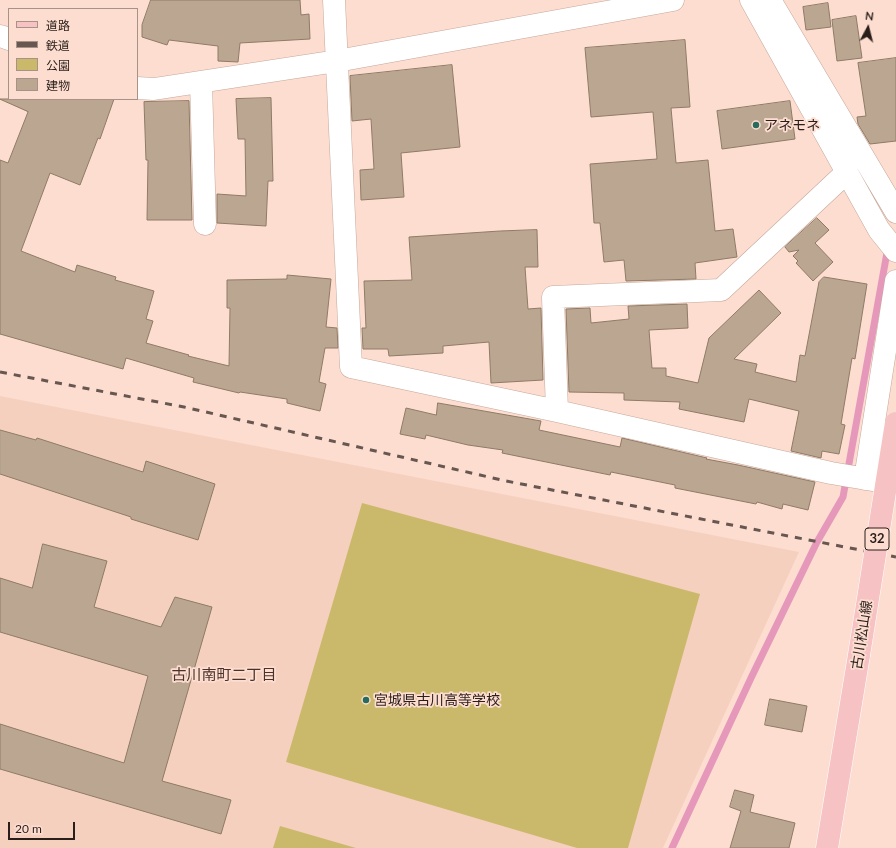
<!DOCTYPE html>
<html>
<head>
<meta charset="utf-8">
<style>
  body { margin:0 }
  #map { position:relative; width:896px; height:848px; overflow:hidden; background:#fcddd0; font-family:Lato,"Noto Sans JP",sans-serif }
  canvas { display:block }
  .legend { position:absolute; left:8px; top:8px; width:130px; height:92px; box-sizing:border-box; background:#fcddd0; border:1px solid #a89187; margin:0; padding:5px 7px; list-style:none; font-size:12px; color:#2a1e1a }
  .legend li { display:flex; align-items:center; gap:8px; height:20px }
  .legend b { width:20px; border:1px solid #a89187 }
  .north { position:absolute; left:848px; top:8px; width:40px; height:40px; -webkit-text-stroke:3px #fcddd0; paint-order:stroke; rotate:7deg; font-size:11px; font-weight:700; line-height:16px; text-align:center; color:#2a1e1a }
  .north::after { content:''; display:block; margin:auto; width:14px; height:18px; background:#2a1e1a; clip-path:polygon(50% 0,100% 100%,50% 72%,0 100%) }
  .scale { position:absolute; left:8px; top:822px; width:67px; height:18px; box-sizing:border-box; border:2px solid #2a1e1a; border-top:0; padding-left:5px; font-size:12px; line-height:14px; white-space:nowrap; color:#2a1e1a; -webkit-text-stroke:3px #fcddd0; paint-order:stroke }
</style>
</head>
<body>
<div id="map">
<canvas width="896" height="848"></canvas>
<ul class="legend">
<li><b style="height:5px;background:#f7c2c4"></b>道路</li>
<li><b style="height:5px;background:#685650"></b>鉄道</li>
<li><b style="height:11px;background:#cbb96b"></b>公園</li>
<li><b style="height:11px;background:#bba791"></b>建物</li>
</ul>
<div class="north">N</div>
<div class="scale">20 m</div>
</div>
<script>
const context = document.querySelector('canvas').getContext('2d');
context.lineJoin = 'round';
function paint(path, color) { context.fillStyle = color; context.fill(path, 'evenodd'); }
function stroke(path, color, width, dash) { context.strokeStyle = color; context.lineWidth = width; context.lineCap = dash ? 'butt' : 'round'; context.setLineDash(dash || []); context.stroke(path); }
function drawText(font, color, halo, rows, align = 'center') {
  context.font = font + ' Lato,"Noto Sans JP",sans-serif'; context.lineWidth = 3.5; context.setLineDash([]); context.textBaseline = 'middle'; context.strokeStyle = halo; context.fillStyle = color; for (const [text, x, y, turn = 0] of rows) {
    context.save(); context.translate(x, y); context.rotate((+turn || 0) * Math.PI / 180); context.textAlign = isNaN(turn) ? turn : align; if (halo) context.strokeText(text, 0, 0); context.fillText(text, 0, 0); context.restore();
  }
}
paint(new Path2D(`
  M0,396L799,552L663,848H0Z`), '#f6d0bf');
paint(new Path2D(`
  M362,503L700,594L628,848H577L286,762Z
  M280,826L356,848H273Z`), '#cbb96b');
stroke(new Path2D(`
  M672,848L751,678L817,542L843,497L888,247`), '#e698bb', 7);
const building = new Path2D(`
  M151,0H300L301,15L309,14L310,39L240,43L238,62L218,61V46L169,40L167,45L142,37V25Z
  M828,3L831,27L806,30L803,7Z
  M856,16L862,58L837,61L832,20Z
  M685,40L690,107L671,108L676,163L708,160L715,231L733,229L737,257L695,263L696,279L626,281L624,260L604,262L600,223H594L590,164L657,159L653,112L591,117L585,48Z
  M896,58V141L870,144L858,124L857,117L866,116L858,63Z
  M452,65L460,147L401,153L404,197L361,200L360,170L374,169L371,119L352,121L350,76Z
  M271,98L273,181H268L266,226L217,223V194L246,196L245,139H238L236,99Z
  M0,99H114L100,139L98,138L80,185L50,173L21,251L75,272L77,265L116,277L115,280L154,291L146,319L153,321L146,343L189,355L188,356L229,366L230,308H227V280L287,279V275L331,279L326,327L337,328L338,348H325L319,382L326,384L320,411L287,403V399L240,392L239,393L193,382L194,378L126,358L123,369L0,334V160L8,163L28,112Z
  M189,101L192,220H147L148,160H146L144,102Z
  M790,101L795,139L722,149L717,111Z
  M817,218L829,230L815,243L833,262L813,281L796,263L798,261L793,256L799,250L789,252L785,247Z
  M537,230L538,267H525L528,309L541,308L543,380L491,383L489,342L443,346V353L389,356L388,349H363L362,328H366L364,281L412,280L409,237L500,231Z
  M824,277L867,284L855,359L852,358L841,424L845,425L839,454L822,451L821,458L791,451L799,411L749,399L744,422L679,409L680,402L624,400V393L569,392L566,309L590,308L591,323L629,319L628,306L687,304L688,328L649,330L652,368H666V376L698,383L709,338L759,290L781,313L734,359L757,364L755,372L796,382L800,355L805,356L819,282Z
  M438,403L541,421L539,430L620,447L622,438L707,458L706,459L738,465L815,482L808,510L783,504L782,509L757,502L756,504L675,488V485L611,472L610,475L502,453L503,450L468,445L426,435L425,439L400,434L406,408L436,415Z
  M0,430L36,440L37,438L143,472L146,461L215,484L198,540L131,519V517L0,474Z
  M43,544L107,561L94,607L161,627L175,597L212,607L162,781L231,800L221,834L0,769V724L124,763L148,676L0,632V578L32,588Z
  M770,699L807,706L802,732L765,725Z
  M735,790L754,795L750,812L795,823L789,848H730L741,811L730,807Z`);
paint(building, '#bba791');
stroke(building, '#8e7b66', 1);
const minor = new Path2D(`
  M334,0L351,367L557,411L831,473L896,484
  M751,0L879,230L896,251
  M770,0L896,212
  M0,36L9,39
  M201,82L205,224
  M137,88L154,89L337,61L673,0
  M557,411L553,297L721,290L847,172
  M865,479L896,281`);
const major = new Path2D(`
  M827,848L859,655`);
stroke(minor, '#c5a89b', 23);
stroke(major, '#fff', 23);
stroke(minor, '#fff', 22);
stroke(major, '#f7c2c4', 22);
stroke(new Path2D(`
  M0,372L184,407L506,481L896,557`), '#685650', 3, [7, 7]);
const majorBridge = new Path2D(`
  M859,655L896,423`);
stroke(majorBridge, '#fff', 23, []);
stroke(majorBridge, '#f7c2c4', 22);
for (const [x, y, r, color] of [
  [756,125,4,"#276b5c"],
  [366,700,4,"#276b5c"]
]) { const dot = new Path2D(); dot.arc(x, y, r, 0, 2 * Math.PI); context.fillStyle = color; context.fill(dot); stroke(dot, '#fcddd0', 1.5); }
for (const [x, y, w] of [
  [877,539,24]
]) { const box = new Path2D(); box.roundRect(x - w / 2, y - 11, w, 22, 3); context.fillStyle = '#fcddd0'; context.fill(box); stroke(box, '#2a1e1a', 1); }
drawText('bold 13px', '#2a1e1a', null, [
  ["32",877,539]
]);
drawText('14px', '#2a1e1a', '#fcddd0', [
  ["アネモネ",764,125],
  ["宮城県古川高等学校",374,700]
], 'left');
drawText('14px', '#2a1e1a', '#fcddd0', [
  ["古川松山線",862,635,-81]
]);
drawText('15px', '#4a3228', '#fcddd0', [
  ["古川南町二丁目",224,675]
]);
</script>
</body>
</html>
